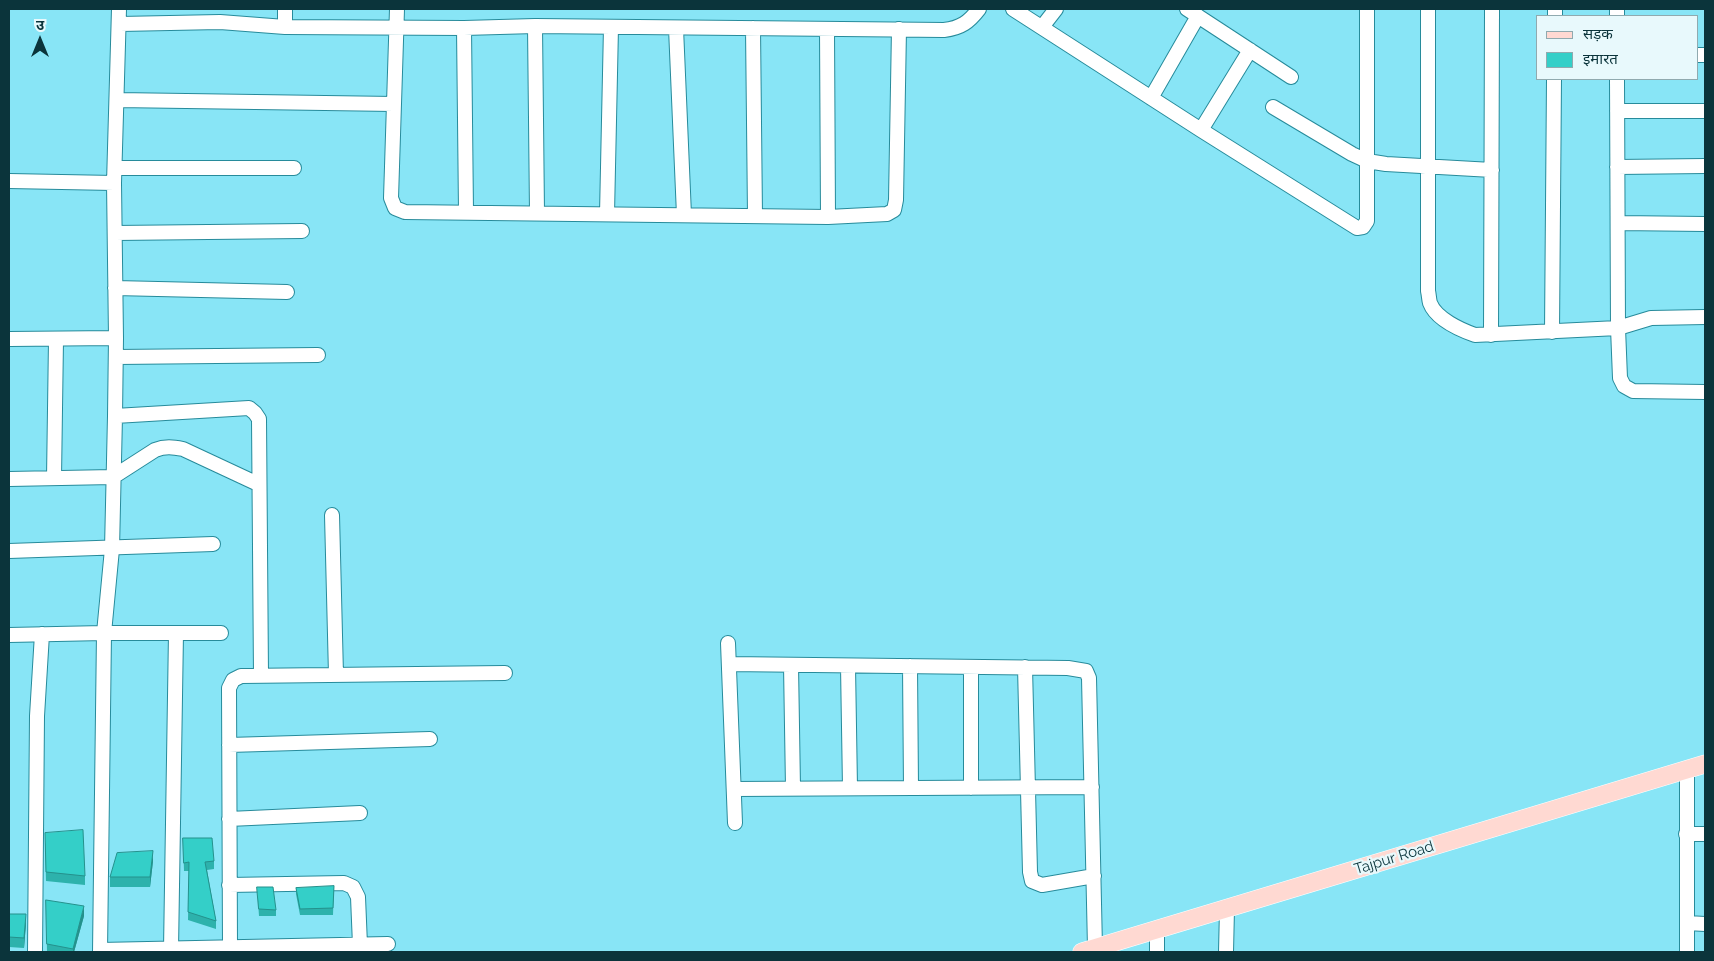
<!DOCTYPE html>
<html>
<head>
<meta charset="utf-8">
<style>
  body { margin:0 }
  #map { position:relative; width:1714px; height:961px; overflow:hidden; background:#88e5f6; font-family:Raleway,"Noto Sans Devanagari",sans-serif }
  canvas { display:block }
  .frame { position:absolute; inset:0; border:10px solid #0b343b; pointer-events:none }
  .legend { position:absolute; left:1536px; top:15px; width:162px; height:65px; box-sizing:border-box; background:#e8f9fc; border:1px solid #90aaaf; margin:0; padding:6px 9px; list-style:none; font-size:15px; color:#0b343b }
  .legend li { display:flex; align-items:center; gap:10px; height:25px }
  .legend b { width:25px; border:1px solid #90aaaf }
  .north { position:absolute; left:15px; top:15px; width:50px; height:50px; -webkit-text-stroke:4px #e8f9fc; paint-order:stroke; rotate:0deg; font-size:14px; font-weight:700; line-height:20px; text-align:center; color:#0b343b }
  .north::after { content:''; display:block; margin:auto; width:18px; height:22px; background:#0b343b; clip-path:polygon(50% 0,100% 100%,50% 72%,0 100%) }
</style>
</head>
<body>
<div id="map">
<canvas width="1714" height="961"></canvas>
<div class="frame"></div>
<ul class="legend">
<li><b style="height:6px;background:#ffd9d2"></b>सड़क</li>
<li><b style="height:14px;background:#34cfc8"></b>इमारत</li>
</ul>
<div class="north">उ</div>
</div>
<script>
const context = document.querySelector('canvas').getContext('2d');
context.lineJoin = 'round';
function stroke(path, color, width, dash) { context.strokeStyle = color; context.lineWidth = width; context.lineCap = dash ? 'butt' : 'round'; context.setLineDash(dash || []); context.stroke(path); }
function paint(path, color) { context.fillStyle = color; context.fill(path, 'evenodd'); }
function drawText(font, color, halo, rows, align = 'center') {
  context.font = font + ' Raleway,sans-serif'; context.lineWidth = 4.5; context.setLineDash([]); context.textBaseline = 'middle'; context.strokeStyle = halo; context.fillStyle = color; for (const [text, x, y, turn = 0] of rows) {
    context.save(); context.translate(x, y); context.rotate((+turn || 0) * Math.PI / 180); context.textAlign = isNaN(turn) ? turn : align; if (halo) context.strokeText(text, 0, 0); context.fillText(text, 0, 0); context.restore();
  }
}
const minor = new Path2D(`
  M397,9L391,198L395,208L405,212L828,217L887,214L894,210L896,200L899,29
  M1013,9L1201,130L1357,228L1363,227L1367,221V9
  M1187,9L1291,77
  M1428,9V291C1429,295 1429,300 1430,303C1436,319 1461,330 1475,335L1618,328L1651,318L1705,317
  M1617,9V16
  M1555,16V9
  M120,24L220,22L285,27L464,28L535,26L944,30C961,28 969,22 979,9
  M535,26L537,213
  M285,27V9
  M1042,27L1056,9
  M464,28L466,212
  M676,28L684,215
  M753,28L755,216
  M827,29L828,217
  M1698,55H1705
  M1617,79L1618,328L1620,378L1624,386L1633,391L1705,392
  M1151,98L1198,16
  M117,100L394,104
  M1273,107L1352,154L1367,161L1386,164L1492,170
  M1617,111H1705
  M1201,130L1250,50
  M1617,167L1705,166
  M116,168H294
  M9,181L114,183
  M607,214L611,27
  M1618,223L1705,224
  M115,233L302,231
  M115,288L287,292
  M1552,332L1554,79
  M1491,335L1492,9
  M9,339L116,338
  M116,357L318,355
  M115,416L249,408L255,413L259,419L261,676
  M54,478L56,340
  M9,479L113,477L155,450C165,446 173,447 183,449L258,484
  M332,515L336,675
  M9,551L213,544
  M9,635L104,633H221
  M728,643L735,823
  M729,664L1068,668L1086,671L1089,678L1095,948
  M791,665L793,788
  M848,666L850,788
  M910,666L911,788
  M971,667V788
  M1025,667L1030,872L1032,881L1042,885L1094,876
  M229,745L430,739
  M734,789L1092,787
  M229,819L360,813
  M1686,834H1705
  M229,885L344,883L353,887L358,897L360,945
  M1687,923L1705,924
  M230,948L229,688L233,680L241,676L505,673
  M171,949L176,633
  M100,950L388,944
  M35,952L37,716L42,634
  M100,952L104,633L112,549L115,416L116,338L114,183L119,9
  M1157,952V930
  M1226,952L1227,909
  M1687,952V769`);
const major = new Path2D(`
  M1082,952L1705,764`);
stroke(minor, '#278b9b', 16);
stroke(major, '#fff', 19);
stroke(minor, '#fff', 14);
stroke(major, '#ffd9d2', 18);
paint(new Path2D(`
  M183,838L214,861V869L207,870L216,921V929L188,920L189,871H184Z
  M45,843L85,876V885L46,881Z
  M153,861L150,887H110V877Z
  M334,886L333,915H300L296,894V888Z
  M257,887L276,910V916H259Z
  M46,900L84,916L74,952H47Z
  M9,914L26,923L24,948L9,947Z`), '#2db2ac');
paint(new Path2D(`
  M153,851V861L150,887V877Z
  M84,906V916L74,952H73V949Z
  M26,914V923L24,948V938Z`), '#24918c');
const building = new Path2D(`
  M83,830L85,876L46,872L45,833Z
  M183,838H212L214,861L205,862L216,921L188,912L189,862L184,863Z
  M153,851L150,877H110L117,853Z
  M334,886L333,908L300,909L296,888Z
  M257,887H273L276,910L259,909Z
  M46,900L84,906L73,949L47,944Z
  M9,914H26L24,938L9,937Z`);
paint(building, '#34cfc8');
stroke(building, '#24918c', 1);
drawText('15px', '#0b343b', '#e8f9fc', [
  ["Tajpur Road",1394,858,-17]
]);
</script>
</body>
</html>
